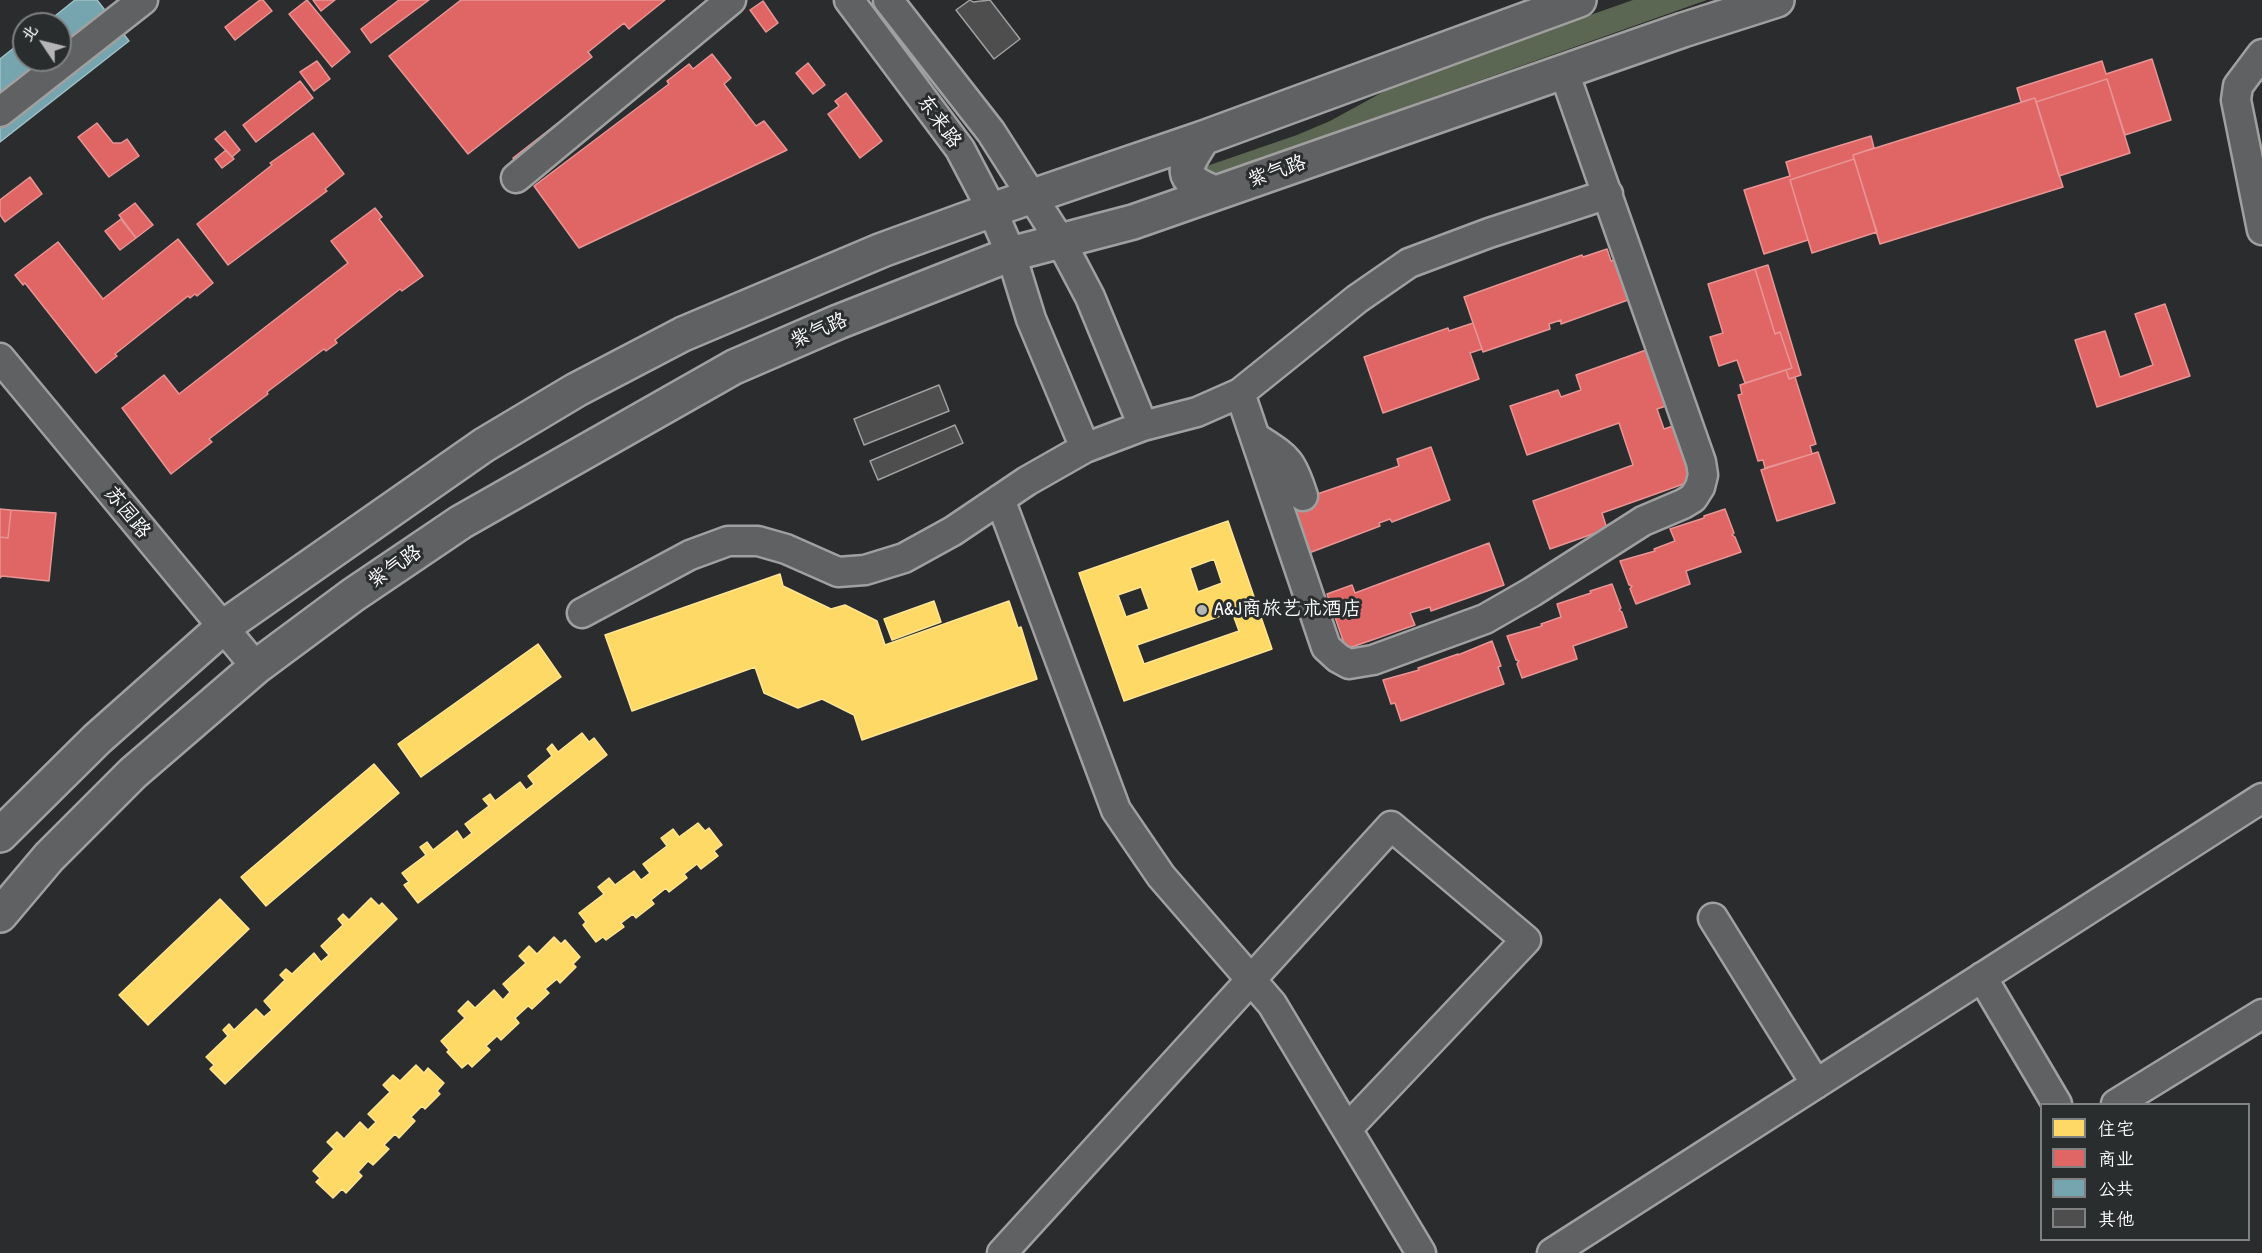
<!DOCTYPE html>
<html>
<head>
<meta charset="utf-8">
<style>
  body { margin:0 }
  #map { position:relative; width:2262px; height:1253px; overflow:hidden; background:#2b2c2d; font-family:"Patrick Hand","LXGW WenKai TC",sans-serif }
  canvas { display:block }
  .legend { position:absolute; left:2040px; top:1103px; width:210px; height:138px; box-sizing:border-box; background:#2a2d2e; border:2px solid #7f8182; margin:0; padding:8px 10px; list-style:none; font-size:18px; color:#fff }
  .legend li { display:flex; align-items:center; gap:12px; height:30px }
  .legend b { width:30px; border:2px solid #7f8182 }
  .north { position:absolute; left:12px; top:12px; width:60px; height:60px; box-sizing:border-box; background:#2a2d2e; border:2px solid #7f8182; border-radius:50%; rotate:305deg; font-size:16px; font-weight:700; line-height:24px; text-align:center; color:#fff }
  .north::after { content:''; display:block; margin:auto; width:21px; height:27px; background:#b5b5b6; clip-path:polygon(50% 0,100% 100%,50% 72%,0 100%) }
</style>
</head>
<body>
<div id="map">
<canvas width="2262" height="1253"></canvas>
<ul class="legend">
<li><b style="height:16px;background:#ffd966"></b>住宅</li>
<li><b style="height:16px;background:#e06666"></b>商业</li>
<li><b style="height:16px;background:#76a5af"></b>公共</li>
<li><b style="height:16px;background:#4f4e4f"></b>其他</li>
</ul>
<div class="north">北</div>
</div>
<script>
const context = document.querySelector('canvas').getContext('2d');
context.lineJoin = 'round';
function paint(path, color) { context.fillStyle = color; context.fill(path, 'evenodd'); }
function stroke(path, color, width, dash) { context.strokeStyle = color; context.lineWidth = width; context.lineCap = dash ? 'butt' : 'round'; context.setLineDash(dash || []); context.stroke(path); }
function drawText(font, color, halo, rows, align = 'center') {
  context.font = font + ' "Patrick Hand","LXGW WenKai TC",sans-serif'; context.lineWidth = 6; context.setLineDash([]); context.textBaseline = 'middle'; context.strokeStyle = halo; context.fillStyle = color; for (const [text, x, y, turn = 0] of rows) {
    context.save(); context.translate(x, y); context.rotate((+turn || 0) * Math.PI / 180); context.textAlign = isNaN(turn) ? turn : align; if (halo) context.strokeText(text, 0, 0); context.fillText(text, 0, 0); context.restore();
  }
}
paint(new Path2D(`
  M1633,0H1707L1202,179L1201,168L1297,135L1330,121L1403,81Z`), '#5b6752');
const homes = new Path2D(`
  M1228,521L1272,649L1124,701L1079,573ZM1214,559L1222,583L1198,592L1190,568ZM1141,587L1149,609L1126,617L1118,595ZM1232,612L1239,631L1144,664L1137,645Z
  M780,574L783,586L831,609L845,605L877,621L885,645L1009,601L1018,628L1021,627L1037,679L862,740L854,715L822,699L798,708L764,693L755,667L632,711L605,635Z
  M934,601L941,622L892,640L884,619Z
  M538,644L561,677L421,777L398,744Z
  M582,733L589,742L594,738L607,755L418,903L404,885L409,882L402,873L426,855L420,847L427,842L433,850L457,831L463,840L472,833L465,824L489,806L483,799L490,794L495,801L520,782L526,790L534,784L528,776L552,756L547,749L552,744L558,752Z
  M374,764L399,793L266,906L241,877Z
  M698,823L705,831L709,828L722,845L714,851L718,856L701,869L697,864L684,874L687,878L669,892L666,888L651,900L654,904L636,918L633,914L621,923L624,927L606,940L603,937L596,942L583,925L586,922L579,913L604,894L598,887L609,878L615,885L634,871L641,880L650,873L643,864L667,846L661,838L673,829L679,837Z
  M371,898L379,906L382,903L397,919L225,1084L210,1069L214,1065L206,1057L228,1036L223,1030L229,1024L234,1030L256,1009L264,1017L272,1010L264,1001L285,980L280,975L286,969L292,974L314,953L321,962L329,955L321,946L343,925L338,919L343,914L349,920Z
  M220,899L249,929L148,1025L119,995Z
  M554,937L561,944L565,940L580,957L573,964L576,967L560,983L557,979L545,989L549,993L532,1009L528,1006L515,1018L519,1023L501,1040L497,1036L486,1046L490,1050L472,1067L468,1063L462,1068L447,1052L449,1050L441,1041L465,1018L458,1011L468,1001L475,1008L494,990L503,1000L510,992L503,984L526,963L519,956L529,946L537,954Z
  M416,1065L424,1073L428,1068L444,1083L437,1091L440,1094L425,1109L422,1106L411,1117L415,1121L399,1138L395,1134L384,1145L389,1149L373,1165L368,1161L358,1172L362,1176L346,1193L342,1189L333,1198L316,1182L320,1178L313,1171L334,1149L327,1142L337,1132L344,1139L360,1122L368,1130L376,1122L368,1114L390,1092L383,1085L393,1075L400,1081Z`);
paint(homes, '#ffd966');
stroke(homes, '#ffe494', 1.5);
const shops = new Path2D(`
  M260,0H263L272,11L235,40L225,27Z
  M307,0L350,52L332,67L289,14Z
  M313,0H335L321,11Z
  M399,0H429L371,43L361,29Z
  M461,0H665L629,29L624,23L588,52L592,57L468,154L389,56Z
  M763,1L778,23L766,32L750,10Z
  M712,54L731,78L724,84L756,126L764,121L787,150L579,248L534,186L669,84L667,81L689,64L693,69Z
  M2152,59L2171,120L2125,135L2107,79L2036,102L2035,98L2021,102L2017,88L2102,61L2106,74Z
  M317,61L330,79L314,91L300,72Z
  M808,63L825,85L813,94L796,73Z
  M2107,79L2130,153L2059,176L2036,102Z
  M300,81L313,98L256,142L243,125Z
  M846,93L882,141L860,158L828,114L839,106L835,101Z
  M2035,98L2063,187L1880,244L1853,155Z
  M97,123L113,143H121L127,139L139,156L109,177L78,137Z
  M558,123L565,131L519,166L513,158Z
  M225,131L240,150L232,157L215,139Z
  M313,133L344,174L325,189L327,191L228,265L197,224L272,165L270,163Z
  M1871,136L1874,148L1853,155L1854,159L1790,180L1808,240L1764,254L1744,190L1790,176L1786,162Z
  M226,150L234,159L222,168L215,159Z
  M1854,159L1877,232L1812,253L1790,180Z
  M30,177L42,194L5,222L0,215V200Z
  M135,203L153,225L136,238L119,215Z
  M375,208L382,217L379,219L423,276L402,291L400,289L335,340L337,343L326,351L324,349L267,392L268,394L209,439L212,442L171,474L122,408L164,375L179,394L348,263L331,241Z
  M121,219L136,238L120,250L105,231Z
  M178,239L213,283L197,296L195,294L190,298L188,296L115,354L117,356L96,373L25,283L23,285L15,275L58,242L103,299Z
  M1607,249L1611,261L1614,260L1628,300L1561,324V320L1549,324L1550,329L1483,352L1464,297L1582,255L1583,257Z
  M1768,265L1801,375L1789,379L1786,370L1792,368L1780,332L1775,334L1755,269Z
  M1755,269L1775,334L1780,332L1792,368L1745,383L1737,360L1719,366L1710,337L1723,333L1708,284Z
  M2165,304L2190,376L2097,407L2075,340L2105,331L2120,377L2153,365L2135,314Z
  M1473,323L1482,349L1470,353L1479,379L1383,413L1364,357L1448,328L1449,331Z
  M1646,350L1666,406L1657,409L1664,429L1673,426L1692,481L1602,513L1607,529L1550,549L1533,501L1633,465L1619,423L1527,455L1510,406L1558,390L1561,397L1581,390L1576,375Z
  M1786,370L1789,379L1795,377L1816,444L1810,446L1812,454L1765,468L1763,460L1758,461L1738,395L1742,394L1740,385Z
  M1431,447L1450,500L1392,522L1390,519L1379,523L1380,526L1309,553L1291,503L1399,466L1397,459Z
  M1818,452L1835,503L1777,521L1761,470Z
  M0,509L11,510L8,538L0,537Z
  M1725,509L1734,533L1732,535L1735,537L1741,552L1686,571L1690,584L1636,604L1630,589L1632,586L1629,585L1620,561L1655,551L1654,549L1675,541L1670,529L1704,518V516Z
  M11,510L56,513L49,581L2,576L0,578V537L8,538Z
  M1489,543L1504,585L1431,611L1430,607L1410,613L1415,625L1346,649L1327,594L1352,585L1355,593Z
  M1612,584L1621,608L1619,610L1622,612L1627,627L1573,646L1577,659L1522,678L1517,664L1519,661L1516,660L1507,636L1542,626L1541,624L1561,617L1557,604L1591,593L1590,591Z
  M1492,641L1501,666L1498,667L1504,684L1401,721L1395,703L1391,704L1383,680L1419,670L1418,668L1458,654V655Z`);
paint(shops, '#e06666');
stroke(shops, '#e99494', 1.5);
const public = new Path2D(`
  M75,0H97L129,41L0,142V59L24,40V60H60V24H45Z`);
paint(public, '#76a5af');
stroke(public, '#9fc0c7', 1.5);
const building = new Path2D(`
  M970,0L973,2L990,0L1020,39L994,59L956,10Z
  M939,385L949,411L864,445L854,419Z
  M955,425L963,443L878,480L870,461Z`);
paint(building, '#4f4e4f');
stroke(building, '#a0a0a0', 1.5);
const minor = new Path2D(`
  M849,0L960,149L992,210L1011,254L1031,319L1085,448
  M888,0L991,132L1061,242L1090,297L1143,426
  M2262,54L2238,86L2236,100L2262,230
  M0,112L143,0
  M516,178L731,0
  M0,358L256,667
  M1240,393L1326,647L1338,658L1349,664L1373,660L1485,619L1532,592L1643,521L1683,504L1693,498L1700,487L1703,475L1701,462L1564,72
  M1255,437C1287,458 1291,458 1303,496
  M1000,499L1116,810L1161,876L1272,1004L1421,1253
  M582,613L690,555L728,541H758L786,549L838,572L865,570L904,558L953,531L1027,481L1085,448L1143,426L1197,412L1240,393L1357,299L1409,263L1489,233L1608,194
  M1713,918L1816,1084
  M1982,977L2057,1104
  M2116,1104L2262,1014
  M1002,1253L1391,826L1526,940L1347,1129
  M1552,1253L2262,798`);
const major = new Path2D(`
  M1203,138C1183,169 1177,178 1215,193
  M0,835L97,739L222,628L484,445L576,390L683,334L882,250L992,210L1203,138L1579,0
  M0,915L49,857L133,773L256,667L353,595L461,522L734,367L838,322L1011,254L1133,222L1683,30L1777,0`);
stroke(minor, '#a0a0a0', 33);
stroke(major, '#a0a0a0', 38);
stroke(minor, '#606162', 28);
stroke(major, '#606162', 33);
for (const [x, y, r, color] of [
  [1202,610,6,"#b5b5b6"]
]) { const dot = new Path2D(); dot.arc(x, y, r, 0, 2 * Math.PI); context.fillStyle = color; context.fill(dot); stroke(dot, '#2a2d2e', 2); }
drawText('20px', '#fff', '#2a2d2e', [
  ["东来路",939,122,54],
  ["紫气路",1277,172,-19],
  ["紫气路",819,331,-23],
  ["苏园路",127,513,51],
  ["紫气路",395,567,-34]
]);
drawText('20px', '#fff', '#2a2d2e', [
  ["A&J商旅艺术酒店",1214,610]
], 'left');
</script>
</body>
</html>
